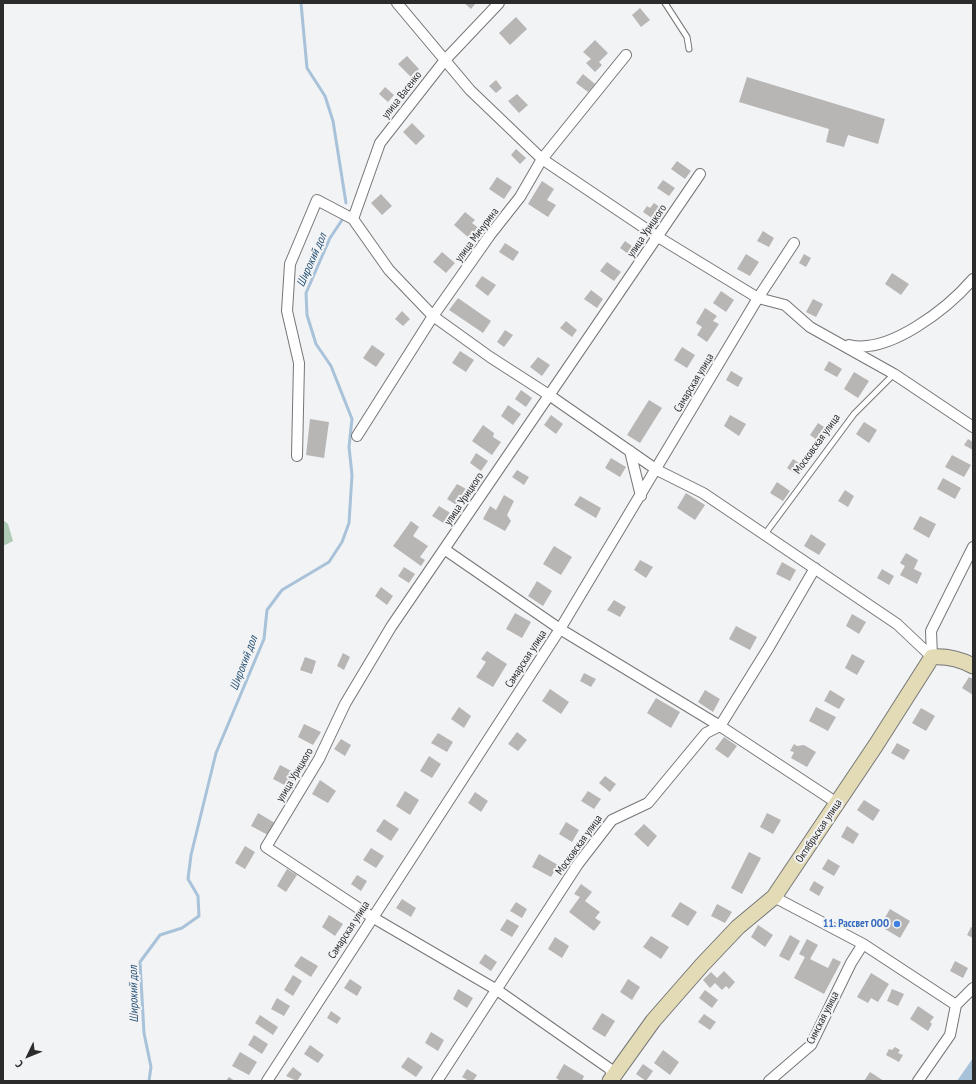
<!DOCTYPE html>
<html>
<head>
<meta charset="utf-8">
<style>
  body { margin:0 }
  #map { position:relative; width:976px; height:1084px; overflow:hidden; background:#f2f3f5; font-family:"PT Sans Narrow",sans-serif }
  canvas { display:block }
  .frame { position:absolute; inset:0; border:4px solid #2b2b2c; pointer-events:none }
  .north { position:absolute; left:8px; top:1036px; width:40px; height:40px; -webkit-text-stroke:3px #f2f3f5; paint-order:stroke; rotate:227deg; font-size:11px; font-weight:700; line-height:16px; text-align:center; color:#2b2b2c }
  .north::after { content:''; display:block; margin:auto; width:14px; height:18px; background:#2b2b2c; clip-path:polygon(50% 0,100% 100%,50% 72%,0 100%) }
</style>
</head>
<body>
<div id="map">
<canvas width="976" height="1084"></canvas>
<div class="frame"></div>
<div class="north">С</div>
</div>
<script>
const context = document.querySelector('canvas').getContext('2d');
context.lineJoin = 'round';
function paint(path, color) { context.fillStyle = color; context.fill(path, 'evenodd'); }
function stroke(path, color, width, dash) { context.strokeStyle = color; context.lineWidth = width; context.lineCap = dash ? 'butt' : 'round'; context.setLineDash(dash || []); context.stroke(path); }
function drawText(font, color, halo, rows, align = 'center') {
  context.font = font + ' "PT Sans Narrow",sans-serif'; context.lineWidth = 4; context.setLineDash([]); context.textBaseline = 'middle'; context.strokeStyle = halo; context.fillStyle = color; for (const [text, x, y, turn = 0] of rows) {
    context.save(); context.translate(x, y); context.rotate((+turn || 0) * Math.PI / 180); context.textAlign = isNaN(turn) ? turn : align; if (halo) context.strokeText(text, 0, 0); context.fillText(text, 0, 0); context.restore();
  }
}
paint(new Path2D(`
  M3,520L8,524L13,541L3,546Z`), '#afccb6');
paint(new Path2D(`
  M973,1058V1081H957Z`), '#a8c2d9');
stroke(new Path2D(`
  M301,3L307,68L325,96L333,121L346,203
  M149,1081L151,1067L144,1033L140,962L160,935L182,928L199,916L198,896L188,879L191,855L216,753L264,639L267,610L282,590L329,562L342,542L349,523L352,475L349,447L352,419L331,366L316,344L307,315L306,293L330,238L344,217`), '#a8c2d9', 3);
paint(new Path2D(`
  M464,3H476L471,9Z
  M640,8L650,20L641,27L632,15Z
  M516,17L527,29L510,45L499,33Z
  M595,40L608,53L599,62L602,65L595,72L586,63L591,59L583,52Z
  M407,56L419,69L411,77L398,64Z
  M583,74L595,84L588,92L576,83Z
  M747,77L885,119L878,144L848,135L844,147L826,142L829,129L739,102Z
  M496,80L502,88L496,93L489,86Z
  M385,87L394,95L388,102L379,94Z
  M517,94L528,105L519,113L508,101Z
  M412,123L425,136L416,145L403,132Z
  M516,149L526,158L520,164L511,155Z
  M677,161L691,171L685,179L671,169Z
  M497,177L512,187L504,199L489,189Z
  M663,180L675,188L669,196L657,188Z
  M542,181L554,189L547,200L556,205L548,217L528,204Z
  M381,194L392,206L382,215L371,203Z
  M654,203L664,210L656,221L643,212L647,206L650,208Z
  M465,212L475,220L472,223L485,233L476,244L454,225Z
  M763,231L774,238L769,247L757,241Z
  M625,241L636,249L631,256L620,248Z
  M505,243L519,252L513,261L499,252Z
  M442,252L455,263L446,273L433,262Z
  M746,254L759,262L750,276L737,269Z
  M804,254L811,258L806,267L799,263Z
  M607,262L621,272L614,281L600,271Z
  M892,273L909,284L901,295L885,284Z
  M482,276L496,285L488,296L475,286Z
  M591,290L603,299L597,308L584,299Z
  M721,291L734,300L726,312L713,303Z
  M458,298L491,321L483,333L449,310Z
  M813,299L823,304L816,317L806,312Z
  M705,308L717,316L713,321L719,324L707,342L697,335L702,327L696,323Z
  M402,311L410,319L403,326L395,319Z
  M566,321L577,330L572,337L560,328Z
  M505,330L513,335L504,347L497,342Z
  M372,345L385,354L376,367L363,358Z
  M682,347L695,355L687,368L674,360Z
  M460,351L474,360L466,372L452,363Z
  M538,357L550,365L542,376L530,367Z
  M829,361L842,369L837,377L824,370Z
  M731,371L743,378L738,387L726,380Z
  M854,372L869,381L858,398L844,389Z
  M521,390L532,398L526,407L515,399Z
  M649,400L662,408L640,443L627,435Z
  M508,405L521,414L513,425L501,416Z
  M551,415L563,424L556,434L544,425Z
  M730,415L746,424L739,436L724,426Z
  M310,419L329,422L324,458L306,455Z
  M864,422L877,430L869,443L856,434Z
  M818,423L830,431L821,443L810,435Z
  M483,425L494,433L493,437L501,442L492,455L472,441Z
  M968,439L973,442V450L964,445Z
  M476,453L488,461L481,471L470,463Z
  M952,455L971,465L964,477L945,467Z
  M611,458L626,467L620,477L605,468Z
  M793,459L805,467L799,476L787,468Z
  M517,470L529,477L524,485L512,477Z
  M943,478L961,488L955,499L937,489Z
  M777,482L790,491L783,501L770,493Z
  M457,484L468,490L458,506L447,499Z
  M845,490L854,496L848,507L838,501Z
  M686,493L705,505L695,520L677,508Z
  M504,495L514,501L507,515L511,521L505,531L483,519L490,506L496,510Z
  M580,496L601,508L596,518L574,505Z
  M439,506L452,514L445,524L432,516Z
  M920,516L936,524L929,538L913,529Z
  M411,521L419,527L413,536L428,546L420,557L425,560L421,566L393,546Z
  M811,534L826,544L819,555L804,546Z
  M554,546L572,557L561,575L543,564Z
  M906,553L918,560L914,569L922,573L917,584L900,575L905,566L900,563Z
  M640,560L653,567L646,578L634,570Z
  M782,562L796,570L790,581L776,574Z
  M404,567L415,574L409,583L398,576Z
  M882,569L894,576L889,585L877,578Z
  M537,581L552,591L543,606L528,596Z
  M381,587L393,596L387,605L375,596Z
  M614,600L626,607L620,617L607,610Z
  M515,613L531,622L522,638L506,629Z
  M852,614L866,622L859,634L846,626Z
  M736,626L757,637L750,650L729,639Z
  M487,651L507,664L493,687L476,677L486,662L481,659Z
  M343,653L350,657L344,670L337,666Z
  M852,654L865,661L857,675L845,668Z
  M305,657L316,661L312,674L300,670Z
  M584,673L596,679L591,687L580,681Z
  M969,677L973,679V695L962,688Z
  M550,689L569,702L561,714L542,701Z
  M705,690L720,699L713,712L698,702Z
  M830,690L845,699L839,709L824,701Z
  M656,698L680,712L671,728L647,713Z
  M459,707L471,716L464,728L451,719Z
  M816,707L836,717L828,731L809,721Z
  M921,708L935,716L926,731L912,723Z
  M304,724L321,732L313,745L298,737Z
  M517,732L527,740L518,751L508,744Z
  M438,733L453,742L447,752L431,743Z
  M724,737L737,746L728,758L715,749Z
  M341,739L351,745L345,756L334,749Z
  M897,743L910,750L904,760L891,753Z
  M794,744L797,746L804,745L816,752L807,767L791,758L794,752L790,751Z
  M429,756L441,764L432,778L420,771Z
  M280,765L297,774L290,788L273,779Z
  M605,776L616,784L610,792L599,783Z
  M320,780L336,791L328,803L312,794Z
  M405,791L419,800L410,815L396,806Z
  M588,791L601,799L594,809L581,801Z
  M475,792L488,801L481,812L468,803Z
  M864,800L880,810L873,821L857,810Z
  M258,813L275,823L268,835L251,826Z
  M767,813L781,820L773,834L760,827Z
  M384,819L399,829L391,841L376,831Z
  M566,822L579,830L572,842L559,834Z
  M644,824L657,836L648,847L634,834Z
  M847,826L859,834L853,844L841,837Z
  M245,846L255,852L245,869L235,863Z
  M371,848L384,856L376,868L363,860Z
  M749,852L761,858L742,894L731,888Z
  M539,854L558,865L551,877L532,867Z
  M828,859L840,866L834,876L822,869Z
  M287,869L297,875L286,892L277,886Z
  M357,875L367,881L361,891L351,884Z
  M814,881L824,887L819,896L809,890Z
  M581,884L592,892L585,901L600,912L595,918L601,922L594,931L569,912L580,897L574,894Z
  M402,899L416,908L411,917L396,908Z
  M516,902L527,909L522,918L510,911Z
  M680,902L697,912L688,926L671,916Z
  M717,904L732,912L725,923L711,916Z
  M890,909L910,921L900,938L880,926Z
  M329,915L343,924L335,936L322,927Z
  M507,919L519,926L512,937L500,930Z
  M758,925L773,935L765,947L751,937Z
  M971,927L973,928V938L967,935Z
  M790,935L800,941L789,961L779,956Z
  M651,936L669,947L661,959L643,947Z
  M555,937L569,946L562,958L548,949Z
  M807,939L818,945L810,959L828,968L833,958L841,962L824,994L794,978L805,957L799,954Z
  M485,954L497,962L491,971L479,963Z
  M301,956L318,966L311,977L294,966Z
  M955,961L968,968L963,978L950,971Z
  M724,971L735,982L729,989L726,986L722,990L715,983L710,988L703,980L711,972L717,978Z
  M871,973L889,984L878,1002L871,998L868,1003L857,997Z
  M293,975L302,981L293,996L284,990Z
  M350,979L362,987L357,996L344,988Z
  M628,979L640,987L632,1000L620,992Z
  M458,989L473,998L467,1008L453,999Z
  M892,989L904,994L898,1006L887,1001Z
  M705,990L718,1000L712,1008L699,998Z
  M277,998L290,1006L284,1016L271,1009Z
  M918,1006L934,1017L930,1022L932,1024L928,1031L910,1019Z
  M331,1011L341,1018L337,1024L327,1018Z
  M602,1013L615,1021L605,1037L592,1029Z
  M704,1014L716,1022L710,1030L698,1022Z
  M260,1015L278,1027L273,1035L255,1023Z
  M431,1032L444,1040L438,1051L425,1043Z
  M254,1035L268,1044L262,1054L248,1045Z
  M310,1045L324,1055L318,1063L304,1054Z
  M895,1047L900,1050L898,1053L903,1055L899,1062L886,1055L889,1049L892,1050Z
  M663,1050L679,1062L670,1075L654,1063Z
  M240,1052L257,1062L249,1075L232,1066Z
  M408,1057L423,1067L416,1077L401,1067Z
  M564,1064L584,1076L582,1081H561L556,1078Z
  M643,1064L653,1071L646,1081L636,1074Z
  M293,1067L302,1074L297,1081L286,1076Z
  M467,1069L477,1075L473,1081H469L462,1077Z
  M870,1072L884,1081H864Z
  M229,1077L235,1081H226Z`), '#b8b5b5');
const service = new Path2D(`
  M665,3L687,37L689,49
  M765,534L854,414L894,374`);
const minor = new Path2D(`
  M397,3L470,90L542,159L658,237L758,298L785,305L810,327L894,374L973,427
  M353,219L380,143L445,60L499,3
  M849,345C889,355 948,308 973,279
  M357,436L433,316L490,235L520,197L542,159L626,55
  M630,451L641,496
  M297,456L299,363L287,311L290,264L317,200L353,219L389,270L433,316L490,357L549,395L657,470L703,493L897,624L932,657
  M444,549L560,629L720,726L837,803
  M932,657L931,631L973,547
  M774,897L863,944L956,1005
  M267,1081L560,629L758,298L794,243
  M437,1081L578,864L612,820L648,803L706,733L720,726L769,647L815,568
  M613,1081L610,1069L497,990L372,917L266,847L319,759L345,704L391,627L700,174
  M769,1081L811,1045L851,963L863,944
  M918,1081L950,1035L956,1005L973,988`);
const secondary = new Path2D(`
  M610,1081L653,1021L702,965L738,927L774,897L876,745L932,657C947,656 960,659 973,666`);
stroke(service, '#767678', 7);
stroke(minor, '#767678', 12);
stroke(secondary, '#767678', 17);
stroke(service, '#fff', 5);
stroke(minor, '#fff', 10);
stroke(secondary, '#e3dbb5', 15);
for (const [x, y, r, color] of [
  [897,924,4,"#3f7fe0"]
]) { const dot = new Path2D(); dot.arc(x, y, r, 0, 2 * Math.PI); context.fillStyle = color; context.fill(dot); stroke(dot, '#f2f3f5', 1.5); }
drawText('11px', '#2b2b2c', '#f2f3f5', [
  ["улица Васенко",402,95,-52],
  ["улица Урицкого",647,231,-56],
  ["улица Мичурина",477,235,-53],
  ["Самарская улица",694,383,-59],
  ["Московская улица",817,444,-54],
  ["улица Урицкого",464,499,-56],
  ["Самарская улица",526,659,-57],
  ["улица Урицкого",295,775,-59],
  ["Октябрьская улица",819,831,-56],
  ["Московская улица",579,845,-54],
  ["Самарская улица",349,930,-57],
  ["Симская улица",823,1018,-63]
]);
drawText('bold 11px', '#366cbe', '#f2f3f5', [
  ["11. Рассвет ООО",889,924]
], 'right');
drawText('italic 12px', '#2b5576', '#f2f3f5', [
  ["Широкий дол",312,260,-66],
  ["Широкий дол",244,663,-69],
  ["Широкий дол",134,994,-91]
]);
</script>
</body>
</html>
